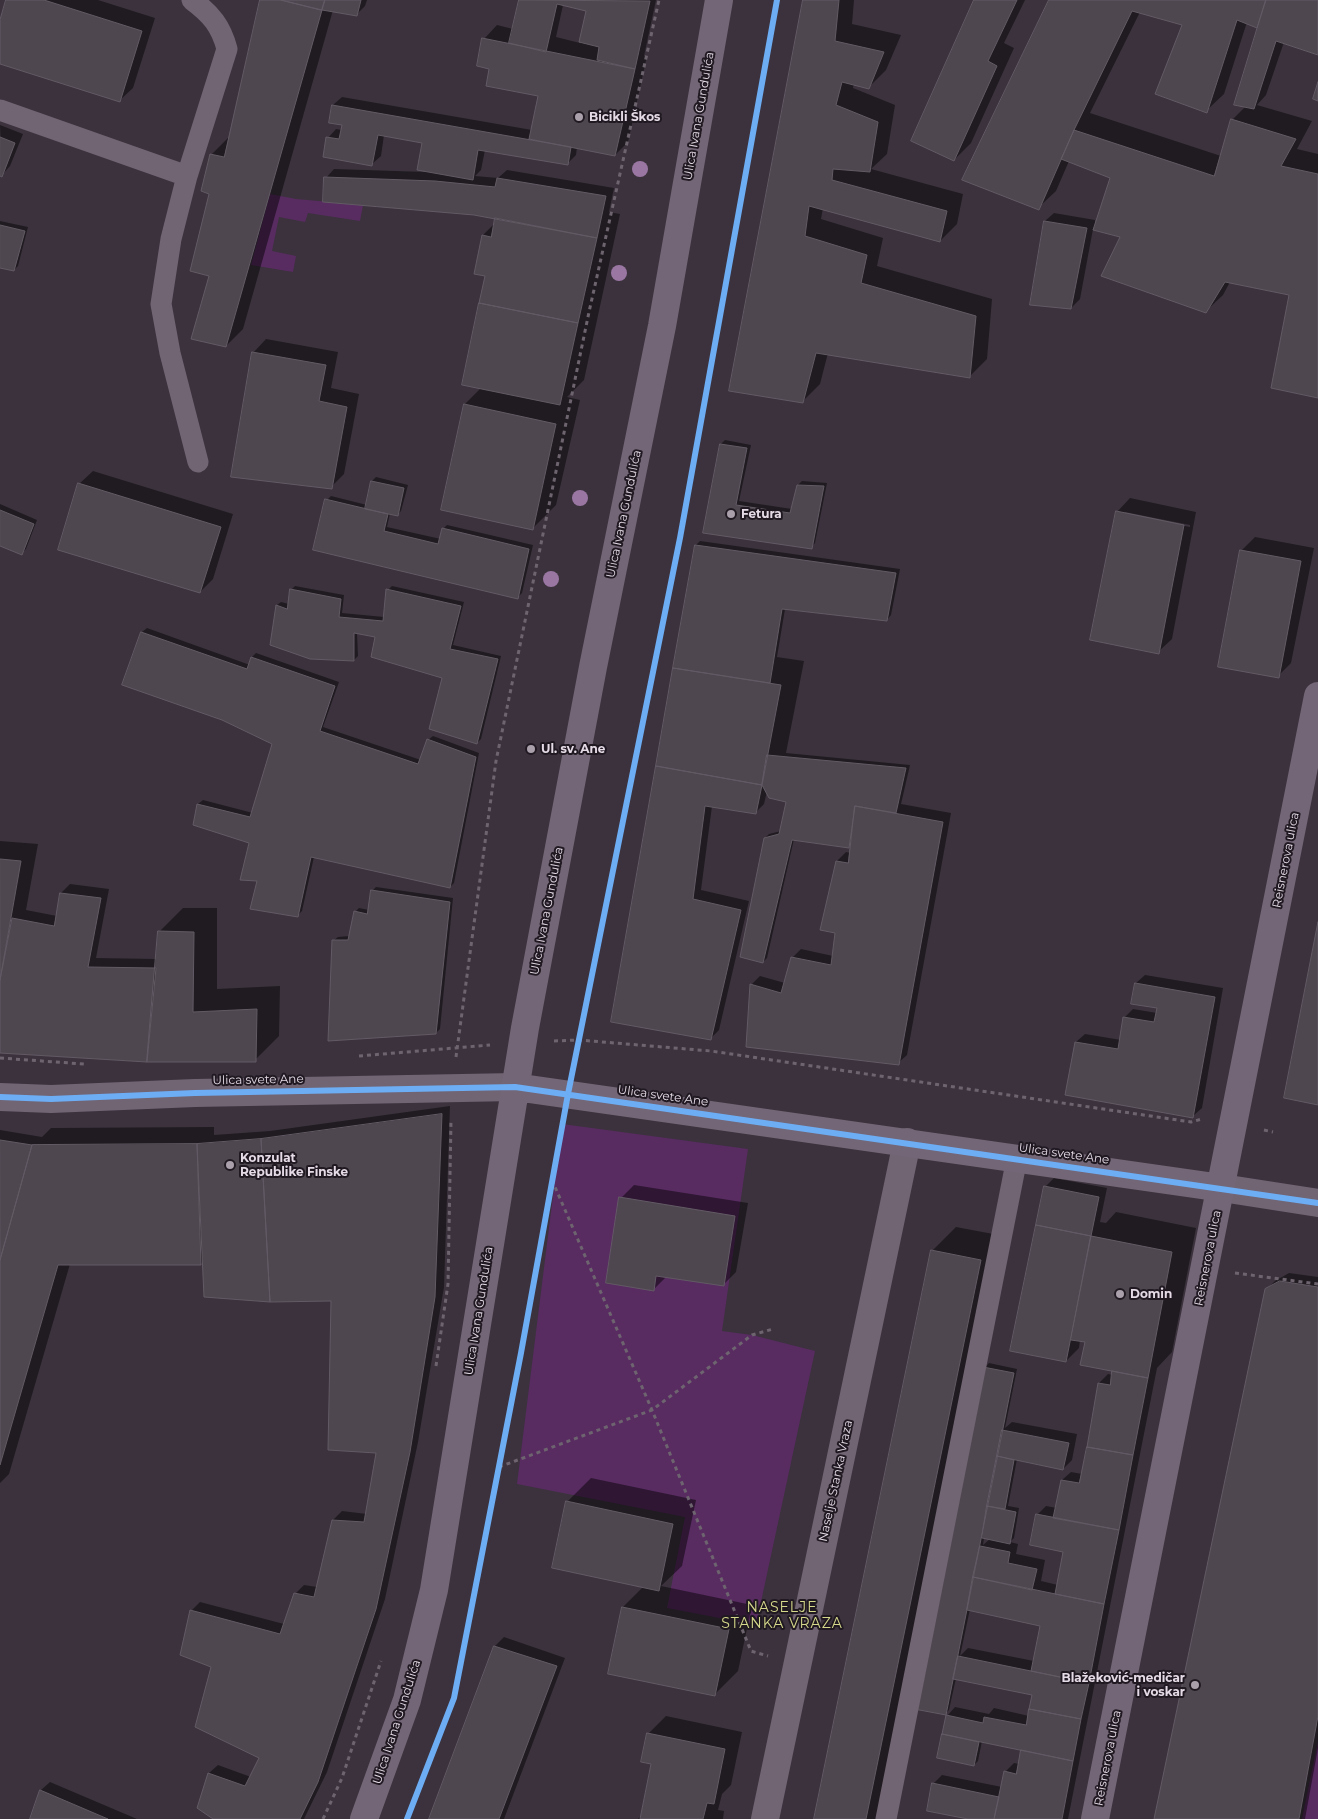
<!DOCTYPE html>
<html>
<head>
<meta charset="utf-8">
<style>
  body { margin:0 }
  canvas { display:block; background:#3b323d }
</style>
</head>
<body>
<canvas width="1318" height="1819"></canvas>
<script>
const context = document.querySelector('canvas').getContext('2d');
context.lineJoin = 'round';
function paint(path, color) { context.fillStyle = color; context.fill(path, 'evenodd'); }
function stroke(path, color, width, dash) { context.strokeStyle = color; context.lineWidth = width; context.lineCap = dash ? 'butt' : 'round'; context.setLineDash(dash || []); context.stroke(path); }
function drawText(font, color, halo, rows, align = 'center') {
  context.font = font + ' Montserrat,sans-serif'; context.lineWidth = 4; context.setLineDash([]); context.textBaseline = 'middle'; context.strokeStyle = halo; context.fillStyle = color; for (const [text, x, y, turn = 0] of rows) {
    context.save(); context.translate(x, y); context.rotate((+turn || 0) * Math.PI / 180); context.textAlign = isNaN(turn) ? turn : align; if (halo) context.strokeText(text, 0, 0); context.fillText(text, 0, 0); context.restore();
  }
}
paint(new Path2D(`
  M270,194L296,199L363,205L360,221L308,213L305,222L279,217L272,251L296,256L293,272L251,265Z
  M562,1124L748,1149L722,1331L752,1335L815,1351L756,1625L667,1608L685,1517L517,1484Z
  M1318,1741V1819H1302Z`), '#582b61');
paint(new Path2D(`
  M8,0H98L155,18L133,88L119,101L0,63V25Z
  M262,0H367L365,6L356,15L333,10L243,329L226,346L210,275L211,155L229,137Z
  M520,0H656L644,56H647L628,142L615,155L577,147L576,155L567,164L485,150L481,170L475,176L498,178L507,170L614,188L609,212L620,214L584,380L567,397L580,400L556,505L532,529L442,509L465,404L481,388L486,275L475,273L483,235L495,223L496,217L326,178L334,169L426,172L423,142L384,135L381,156L372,164L328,138L336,129L342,130L343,124L333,105L342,97L532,130L539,95L491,68L484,39L497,25L513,29ZM563,5L588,10L580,43L556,37Z
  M804,0H854L852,24L901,35L886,70L869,87L854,83L853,88L895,105L887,154L871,169L963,194L957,224L940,241L823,208L821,219L883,238L877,266L992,299L987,359L970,376L828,353L820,384L803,401Z
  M975,0H1025L1004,43L1014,48L971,143L954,160Z
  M1051,0H1318V53L1284,42L1266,95L1257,105L1312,121L1297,149L1318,154V396L1291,294L1230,282L1223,295L1205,312L1122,236L1093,229L1080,299L1071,308L1045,221L1054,213L1095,220V227L1111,178L1069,161L1056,191L1038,208ZM1140,12L1183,24L1206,111L1224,94L1247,22L1256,26L1261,21L1246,106L1232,120L1221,156L1090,113Z
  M0,125L23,134L10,166L2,175Z
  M0,221L28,227L18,266L14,270L0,266Z
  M266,339L338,352L331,388L359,394L344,474L331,487L253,353Z
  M725,440L751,445L739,501L792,509L798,485L802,481L827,483L815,543L811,547L704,532L721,444Z
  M93,471L233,514L213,579L200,592L79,484Z
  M376,477L408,485L401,511L397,515L390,513L387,527L441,539L443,529L447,525L533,545L522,593L518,597L315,549L327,500L331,496L367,505L372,481Z
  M1130,498L1196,512L1172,639L1158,652L1117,512ZM1125,512L1190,525V527L1125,514Z
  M0,504L37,520L26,549L22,553L0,545Z
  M1255,537L1314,548L1291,663L1278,676L1219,666L1242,550Z
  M700,541L900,569L891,615L887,620L785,609L777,657L804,661L786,753L910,765L901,804L951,813L907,1055L898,1063L747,1046L752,984L760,976L785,983L792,958L801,949L833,956L836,932L837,861L846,852L850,853L851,844L849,846L794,839L767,958L763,962L765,838L769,834L781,831L787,802L767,791L764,804L755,813L712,806L701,890L749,901L719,1030L710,1039L612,1021L696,545Z
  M295,586L344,595L342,613L384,617L388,590L392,586L464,602L453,645L501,656L481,739L477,743L444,677L377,636L357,633L358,656L354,660L271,644L277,605L281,602L289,604L291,590Z
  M147,628L250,665L252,657L256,653L339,682L323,727L421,760L428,740L433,736L479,753L454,883L450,887L314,857L302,911L298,915L250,843L198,804L203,800L253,813L273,743L222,718L124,684L142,632Z
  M0,841L38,844L26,910L57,916L61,893L70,884L109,889L96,958L157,959L159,932L183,908H217V989L280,986L279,1036L255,1060L0,1052Z
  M376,887L453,898L440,1029L436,1033L333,941L338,937L350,936L355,912L359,908L369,910L372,891Z
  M1145,975L1223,988L1202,1108L1193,1116L1076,1042L1085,1034L1121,1040L1125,1017L1133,1009L1157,1013L1158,1007L1136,983Z
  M450,1106L444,1287L418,1442L385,1599L327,1772L304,1819H215L198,1807L209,1773L218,1765L251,1777L261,1757L213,1667L191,1611L200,1602L284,1624L295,1594L304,1585L317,1587L333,1520L342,1511L367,1514L377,1452L332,1300L204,1260L201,1264H70L9,1474L0,1483V1130L42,1137L51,1128L214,1127V1135L270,1131Z
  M1054,1178L1107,1188L1100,1222L1106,1223L1116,1212L1196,1228L1172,1352L1157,1368L1068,1819H975L933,1784L942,1775L1002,1787L1005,1772L1014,1763L1019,1764L1022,1749L982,1741L978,1761L974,1765L939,1757L947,1716L955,1707L989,1714L994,1708L1029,1716L1033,1694L956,1678L949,1710L945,1714L985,1368L989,1363L1017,1369L1005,1428L1012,1422L1077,1434L1072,1460L1063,1469L1017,1459L1008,1506L1019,1508L1014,1538L1010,1542L1018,1544L1016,1554L1045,1560L1041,1581L1058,1585L1065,1551L1037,1515L1046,1506L1057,1508L1062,1480L1071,1472L1082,1474L1099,1383L1108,1374L1113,1375L1114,1370L1086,1341L1080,1340L1079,1348L1066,1361L1045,1187ZM984,1538L990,1539L983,1545ZM970,1609L1042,1625L1034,1661L968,1648L960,1656Z
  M634,1185L748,1203L736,1272L723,1285L667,1276L654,1289L621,1198Z
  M956,1227L1004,1236L884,1819H816L932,1251Z
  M1289,1273L1318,1277V1748L1305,1819H1155L1266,1290L1275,1281Z
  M591,1478L696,1500L682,1566L661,1586L752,1605L738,1671L714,1695L623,1607L644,1586L567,1502Z
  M504,1637L565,1658L504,1819H430L495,1646Z
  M666,1716L742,1732L731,1785L722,1794L718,1810L724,1811L723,1819H638L642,1815L652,1763L649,1733Z
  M50,1782L137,1819H31L41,1790Z`), '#0007');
const building = new Path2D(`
  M6,0H44L142,31L120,102L0,64V20Z
  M260,0H281L322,10L226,347L191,339L209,276L190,271L209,194L201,191L210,154L224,157Z
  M281,0H325L322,10Z
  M325,0H361L357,16L322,10Z
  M519,0L650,1L635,69L597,60L599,47L579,42L586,11L557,4L546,52L509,43Z
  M803,0H839L835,41L884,52L869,89L842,82L836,105L878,122L870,172L833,169L832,180L947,211L940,242L809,206L805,236L867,255L861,283L976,316L970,378L816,353L803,403L729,391Z
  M974,0H1017L988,61L997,66L954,161L911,141Z
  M1049,0H1266L1257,28L1237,20L1207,113L1155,94L1182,25L1132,11L1074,130L1039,210L962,180Z
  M1266,0H1318V55L1276,41L1254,109L1234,105Z
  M482,38L635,69L615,156L529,139L538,96L486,86L489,69L477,66Z
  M1318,82V101L1313,99Z
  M332,105L571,147L568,165L478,150L473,180L417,170L422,143L378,135L372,166L323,157L326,137L339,139L342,125L329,123Z
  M1231,119L1296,139L1281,166L1318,174V398L1271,388L1289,295L1225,282L1206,313L1101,276L1120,237L1093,230L1110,178L1061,159L1074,130L1214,176Z
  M0,137L15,143L2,177L0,176Z
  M324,177L435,181L495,187L497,178L606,196L597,238L474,215L323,202Z
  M495,218L597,238L578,323L479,303L485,276L474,274L482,235L491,237Z
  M1044,221L1087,228L1071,309L1030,305Z
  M0,225L25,231L14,271L0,268Z
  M479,303L578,323L560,405L462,385Z
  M252,352L326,365L319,401L347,407L332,489L231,477Z
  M464,404L556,424L533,530L441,510Z
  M720,444L747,448L736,505L790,513L797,485L824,486L812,549L703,533Z
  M371,481L404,488L398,516L365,509Z
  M78,483L221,527L200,593L58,550Z
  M325,499L388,514L384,531L438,544L442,528L529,549L518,599L313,550Z
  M0,510L34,524L22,555L0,546Z
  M1116,511L1184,525L1159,654L1090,640Z
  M695,545L896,573L887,621L782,609L770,683L673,668Z
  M1240,550L1301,561L1279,678L1218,667Z
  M290,589L341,599L339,617L383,621L386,589L461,606L450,649L498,659L477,744L429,729L442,678L371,657L375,637L354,633V661L310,659L270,645L276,605L287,609Z
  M141,632L247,669L251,657L335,686L320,731L418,764L427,739L476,757L450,888L311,857L298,917L250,909L257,881L240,880L249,843L193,825L197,804L250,817L272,744L222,720L122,685Z
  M673,668L781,685L762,785L656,766Z
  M767,755L906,768L896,813L855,806L849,848L792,840L763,963L740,957L764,838L779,834L786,802L769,798L762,785Z
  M656,766L762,785L756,814L705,806L693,899L741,910L711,1040L611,1022Z
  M855,806L943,822L899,1065L746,1047L750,984L781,993L791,957L831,965L835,933L820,930L836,861L848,863Z
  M0,859L21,861L0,980Z
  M371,890L450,902L436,1034L328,1041L332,940H348L354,911L367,914Z
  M60,893L101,898L88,967L156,968L147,1062L0,1053V980L12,918L54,926Z
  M1318,922V1105L1284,1098Z
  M158,931L194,932L193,1012L257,1009L256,1062H147Z
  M1135,983L1215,997L1193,1118L1065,1095L1075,1042L1118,1049L1123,1017L1154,1022L1157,1008L1131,1004Z
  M442,1114L435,1297L410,1452L376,1609L318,1782L300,1819H213L197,1808L208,1773L245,1786L259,1758L195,1727L211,1667L180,1655L190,1610L280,1634L294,1593L314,1597L332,1520L364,1522L376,1453L328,1450L331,1301L270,1302L261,1139Z
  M261,1139L270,1302L204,1297L197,1144Z
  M0,1140L32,1145L0,1260Z
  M197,1144L201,1265H58L0,1465V1260L32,1145Z
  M1044,1186L1099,1197L1091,1236L1036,1225Z
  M619,1197L735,1216L724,1286L656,1276L654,1291L606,1283Z
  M1036,1225L1091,1236L1066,1362L1010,1351Z
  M1091,1236L1172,1252L1148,1378L1080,1365L1085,1342L1071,1340Z
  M931,1250L981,1260L866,1819H814Z
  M1280,1281L1318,1287V1716L1299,1819H1154L1265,1289Z
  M983,1367L1014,1373L946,1715L914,1709Z
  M1112,1371L1148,1378L1133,1455L1087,1447L1098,1383L1110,1385Z
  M1002,1430L1069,1443L1063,1470L997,1456Z
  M1087,1447L1133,1455L1119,1530L1053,1518L1061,1480L1079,1483Z
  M997,1456L1014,1460L1005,1509L987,1506Z
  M566,1501L673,1524L659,1591L552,1568Z
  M987,1506L1016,1512L1010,1544L982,1538Z
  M1036,1514L1119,1530L1104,1604L1055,1594L1063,1552L1030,1545Z
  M980,1546L1010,1552L1008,1563L1037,1569L1032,1590L973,1577Z
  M973,1577L1104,1604L1089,1683L1031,1671L1040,1626L967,1610Z
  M622,1607L729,1629L715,1696L608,1674Z
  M494,1646L557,1666L499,1819H429Z
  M958,1656L1089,1683L1081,1719L1029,1709L1032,1695L953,1679Z
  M1029,1709L1081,1719L1073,1761L942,1734L946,1715L983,1723L984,1717L1026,1725Z
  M647,1733L725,1749L714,1804L707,1803L703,1819H640L651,1764L641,1762Z
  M942,1734L979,1742L974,1766L937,1758Z
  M1021,1750L1073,1761L1062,1819H994L1004,1771L1016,1774Z
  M932,1783L999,1797L994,1819H968L927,1811Z
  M40,1790L108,1819H30Z`);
paint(building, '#4e4750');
stroke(building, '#625a64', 1);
stroke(new Path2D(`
  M554,1041L579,1040L711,1051L1191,1122L1202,1119
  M359,1056L490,1045
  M456,1057L496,761L589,312L659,0
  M0,1058L84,1064
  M1264,1130L1273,1132
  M552,1180L652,1410L751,1651L768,1656
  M1235,1273L1318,1284
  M436,1366L448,1284L451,1120
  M499,1467L652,1410L752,1335L773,1329
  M323,1819L342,1778L381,1661`), '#6d646f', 3, [4, 4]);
stroke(new Path2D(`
  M192,0C211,14 221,26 227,49L187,176L171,239L161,304L170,353L198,462
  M0,110L187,176
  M886,1819L1017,1158`), '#716473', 21);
stroke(new Path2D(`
  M0,1097L51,1099L195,1093L515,1087
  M1222,1188L1318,1203
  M765,1819L907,1142`), '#716473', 28);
stroke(new Path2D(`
  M515,1087L1222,1188
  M364,1819L407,1700L434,1590L525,1028L593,667L662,326L719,0
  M1095,1819L1318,696`), '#736676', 28);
stroke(new Path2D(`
  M0,1097L51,1099L195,1093L515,1087L1318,1203
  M407,1819L454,1698L521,1353L568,1094L680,538L777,0`), '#6dadf4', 6);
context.fillStyle = '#9a76a3';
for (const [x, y] of [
  [640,169],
  [619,273],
  [580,498],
  [551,579]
]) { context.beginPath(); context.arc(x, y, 8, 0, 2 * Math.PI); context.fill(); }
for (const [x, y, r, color] of [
  [579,117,5,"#aaa0ac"],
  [731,514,5,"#aaa0ac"],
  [531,749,5,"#aaa0ac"],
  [230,1165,5,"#aaa0ac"],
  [1120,1294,5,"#aaa0ac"],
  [1195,1685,5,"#aaa0ac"]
]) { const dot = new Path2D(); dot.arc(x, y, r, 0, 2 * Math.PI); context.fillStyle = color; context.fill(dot); stroke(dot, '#201922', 2); }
drawText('12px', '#e5dbe7', '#201922', [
  ["Ulica Ivana Gundulića",699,116,-80],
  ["Ulica Ivana Gundulića",624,514,-78],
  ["Reisnerova ulica",1286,860,-79],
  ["Ulica Ivana Gundulića",547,911,-79],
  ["Ulica svete Ane",258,1080,-1],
  ["Ulica svete Ane",663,1096,8],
  ["Ulica svete Ane",1064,1154,8],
  ["Reisnerova ulica",1208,1258,-79],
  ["Ulica Ivana Gundulića",479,1311,-81],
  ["Naselje Stanka Vraza",836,1481,-78],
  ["Ulica Ivana Gundulića",397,1722,-72],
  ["Reisnerova ulica",1108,1758,-79]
]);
drawText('bold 12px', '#e5dbe7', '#201922', [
  ["Bicikli Škos",589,117],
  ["Fetura",741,514],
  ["Ul. sv. Ane",541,749],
  ["Konzulat",240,1158],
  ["Republike Finske",240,1172],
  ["Domin",1130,1294],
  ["Blažeković-medičar",1185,1678,"right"],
  ["i voskar",1185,1692,"right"]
], 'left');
context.letterSpacing = '1px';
drawText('14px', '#d6d98b', '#201922', [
  ["NASELJE",782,1608],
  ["STANKA VRAZA",782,1624]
]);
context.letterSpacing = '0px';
</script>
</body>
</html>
